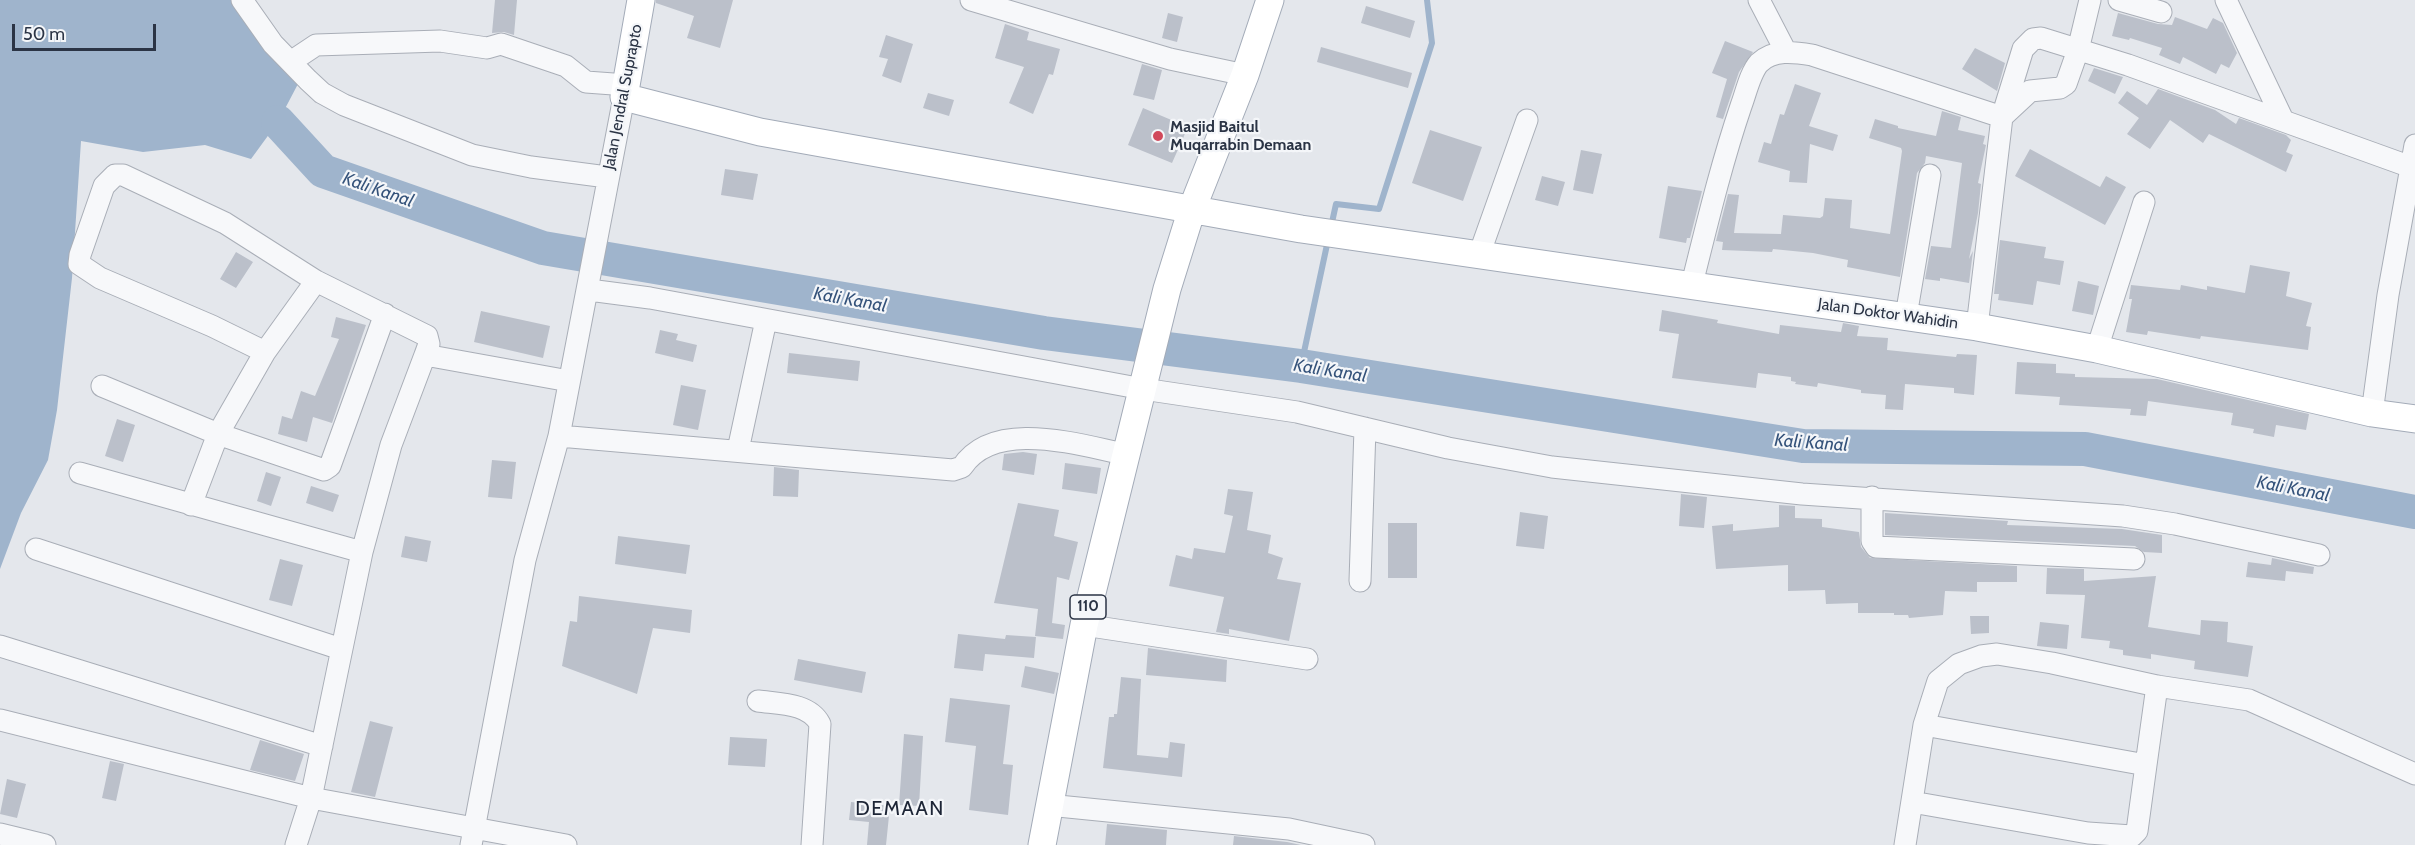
<!DOCTYPE html>
<html>
<head>
<meta charset="utf-8">
<style>
  body { margin:0 }
  #map { position:relative; width:2415px; height:845px; overflow:hidden; background:#e4e7ec; font-family:Cabin,sans-serif }
  canvas { display:block }
  .scale { position:absolute; left:12px; top:24px; width:144px; height:27px; box-sizing:border-box; border:3px solid #2b3445; border-top:0; padding-left:8px; font-size:18px; line-height:21px; white-space:nowrap; color:#2b3445; -webkit-text-stroke:4px #f4f6f9; paint-order:stroke }
</style>
</head>
<body>
<div id="map">
<canvas width="2415" height="845"></canvas>
<div class="scale">50 m</div>
</div>
<script>
const context = document.querySelector('canvas').getContext('2d');
context.lineJoin = 'round';
function paint(path, color) { context.fillStyle = color; context.fill(path, 'evenodd'); }
function stroke(path, color, width, dash) { context.strokeStyle = color; context.lineWidth = width; context.lineCap = dash ? 'butt' : 'round'; context.setLineDash(dash || []); context.stroke(path); }
function drawText(font, color, halo, rows, align = 'center') {
  context.font = font + ' Cabin,sans-serif'; context.lineWidth = 4.5; context.setLineDash([]); context.textBaseline = 'middle'; context.strokeStyle = halo; context.fillStyle = color; for (const [text, x, y, turn = 0] of rows) {
    context.save(); context.translate(x, y); context.rotate((+turn || 0) * Math.PI / 180); context.textAlign = isNaN(turn) ? turn : align; if (halo) context.strokeText(text, 0, 0); context.fillText(text, 0, 0); context.restore();
  }
}
paint(new Path2D(`
  M0,0H232L299,82L278,122L251,159L205,145L143,152L81,141L72,278L57,410L48,460L21,513L0,569Z`), '#9fb4cc');
stroke(new Path2D(`
  M1331,227L1336,204L1379,209L1432,43L1427,0
  M1301,366L1328,240`), '#9fb4cc', 6);
stroke(new Path2D(`
  M278,122L323,171L543,248L1044,333L1301,366L1803,446L2085,449L2415,512`), '#9fb4cc', 34);
paint(new Path2D(`
  M495,0H517L514,35L504,32L492,33Z
  M656,0H733L720,48L687,38L694,16L656,3Z
  M1366,6L1415,21L1410,38L1361,23Z
  M1168,13L1183,17L1177,42L1162,38Z
  M2118,13L2158,24L2172,25L2175,17L2207,29L2213,18L2223,23L2237,53L2229,68L2221,64L2216,74L2183,57L2180,64L2159,55L2162,48L2130,38L2129,40L2112,36Z
  M1005,24L1029,32L1027,40L1060,49L1053,75L1049,74L1033,114L1009,103L1024,67L995,58Z
  M886,35L913,44L901,83L882,76L888,59L879,57Z
  M1725,41L1753,52L1739,72L1723,119L1716,117L1727,79L1712,73Z
  M1321,47L1412,73L1408,88L1317,62Z
  M1975,48L2005,63L1997,91L1962,69Z
  M1142,64L1162,70L1154,100L1133,95Z
  M2094,68L2123,77L2115,94L2088,81Z
  M1795,84L1821,93L1809,126L1838,135L1833,151L1810,144L1807,183L1789,182L1790,171L1758,162L1764,142L1771,144L1780,114L1784,115Z
  M2158,89L2215,110L2236,124L2239,118L2286,135L2291,140L2286,152L2293,155L2286,172L2209,134L2203,143L2170,120L2150,149L2127,134L2139,118L2118,103L2127,91L2147,105Z
  M928,93L954,100L949,116L923,108Z
  M1143,108L1188,127L1172,163L1128,145Z
  M1942,111L1961,117L1958,130L1985,136L1983,144L1986,145L1978,183L1981,184L1978,213L1969,259L1973,251L1969,283L1940,278V281L1925,279L1931,246L1951,248L1962,163L1926,156L1925,163L1917,173L1900,277L1847,267L1848,260L1813,253L1773,249L1772,252L1722,250L1723,242L1716,241L1728,194L1739,195L1734,233L1781,234L1783,215L1820,218L1823,216L1825,198L1852,200L1850,228L1890,234L1902,151L1901,148L1869,138L1875,119L1898,126V128L1936,136Z
  M1430,130L1482,147L1463,201L1412,183Z
  M2030,149L2100,187L2106,176L2126,187L2105,225L2015,176Z
  M1581,150L1602,154L1593,194L1573,190Z
  M725,169L758,174L753,200L721,195Z
  M1542,176L1565,182L1558,206L1535,200Z
  M1668,186L1702,191L1690,238H1687L1686,243L1659,238Z
  M2000,240L2046,247L2044,258L2064,261L2060,285L2037,281L2033,305L1998,300L1999,294H1994Z
  M236,252L253,262L236,288L220,279Z
  M2250,265L2290,272L2286,296L2312,303L2306,326L2311,327L2308,350L2201,336L2200,339L2148,331L2147,335L2126,332L2132,299H2129L2131,285L2180,290L2181,285L2207,290V286L2245,293Z
  M2078,281L2099,286L2093,315L2072,311Z
  M1662,310L1718,320L1717,323L1779,334L1780,325L1841,332L1843,323L1859,326L1857,336L1888,338L1887,350L1956,357L1957,354L1977,355L1974,395L1954,393V388L1905,384L1903,410L1885,409L1886,395L1861,393V390L1818,383L1817,387L1795,384L1796,382L1791,381V377L1758,373L1756,388L1672,378L1679,334L1659,331Z
  M481,311L550,326L543,358L474,342Z
  M336,317L366,325L332,423L313,417L307,442L278,434L282,416L292,419L301,391L315,396L339,339L331,337Z
  M660,330L678,334L676,340L697,345L693,362L655,353Z
  M789,353L860,361L858,381L787,373Z
  M2017,362L2056,364V373L2075,374V377L2157,379L2309,414L2306,430L2276,425L2274,437L2253,433L2254,429L2231,425L2233,413L2148,401L2146,416L2130,415L2131,409L2059,405L2060,397L2015,394Z
  M681,385L706,390L698,430L673,425Z
  M117,419L135,425L123,462L105,456Z
  M1023,452L1037,454L1034,475L1002,470L1004,454Z
  M492,460L516,462L512,499L488,497Z
  M1065,463L1101,468L1097,494L1062,489Z
  M774,467L799,470L798,497L773,496Z
  M266,472L281,477L271,506L257,501Z
  M311,486L339,495L333,512L306,503Z
  M1228,489L1253,492L1247,530L1271,535L1268,553L1283,558L1277,579L1301,583L1289,641L1229,629V634L1216,632L1224,597L1169,586L1176,555L1192,559L1194,548L1225,553L1233,516L1224,514Z
  M1681,494L1707,497L1704,528L1679,526Z
  M1018,503L1059,510L1054,536L1078,542L1069,580L1057,577L1052,623L1065,625L1063,639L1035,636L1038,609L994,603Z
  M1779,505L1795,506V518L1822,519V527L1859,532L1861,547L1870,558L2017,566V582H1977V592L1945,591L1943,615L1909,618L1908,615H1894V613H1858V603L1826,604L1825,590L1788,591V565L1716,569L1712,526L1733,524V531L1779,527Z
  M1520,512L1548,516L1544,549L1516,546Z
  M1885,513L2008,521L2007,525L2122,529L2162,535V553L2144,552L2135,546L1885,535Z
  M1388,523H1417V578H1388Z
  M405,536L431,541L427,562L401,557Z
  M618,536L690,545L686,574L615,564Z
  M2272,558L2314,567L2313,574L2286,571L2285,581L2246,577L2248,562L2271,565Z
  M280,559L303,565L292,606L269,600Z
  M2047,568L2084,569V581L2156,576L2148,627L2200,635L2201,620L2228,622L2227,642L2253,646L2248,677L2194,669L2195,661L2151,654V659L2123,655V650L2109,648L2110,641L2081,638L2085,595L2046,594Z
  M579,596L692,610L690,633L653,628L637,694L562,666L570,621L577,622Z
  M1970,616H1989V633L1971,634Z
  M2040,622L2069,625L2067,649L2037,646Z
  M958,634L1005,639L1006,635L1036,637L1034,658L985,654L983,671L954,668Z
  M1148,648L1227,660L1226,682L1146,675Z
  M798,659L866,672L862,693L794,680Z
  M1025,666L1059,673L1054,694L1021,687Z
  M1121,677L1141,679L1137,755L1168,758L1170,742L1185,744L1182,777L1103,768L1109,717H1114V714H1117Z
  M950,698L1010,705L1003,764L1013,765L1008,815L969,810L976,746L945,742Z
  M370,721L393,727L375,797L351,792Z
  M904,734L923,736L919,806L899,805Z
  M730,737L767,739L765,767L728,765Z
  M260,740L304,754L295,781L250,770Z
  M110,761L124,764L116,801L102,798Z
  M7,779L26,784L17,818L0,814Z
  M851,802L890,806L886,845H867L869,822L849,820Z
  M1107,824L1167,830L1166,845H1105Z
  M1234,836L1287,842L1301,845H1233Z`), '#bbc0ca');
const minor = new Path2D(`
  M242,0L273,44L308,80L322,93L344,105L472,155L531,167L607,177
  M971,0L1170,59L1245,75
  M1759,0L1786,52
  M2119,0L2161,12
  M2226,0L2283,120
  M294,64L298,57L316,45L440,41L487,48L501,44L566,66L586,82L627,85
  M1479,255L1527,120
  M316,281L225,223L123,175H115L104,186L80,255L79,264L100,278L212,326L265,352L316,281L427,336L429,344L425,355
  M1692,284C1707,224 1721,165 1741,106C1746,93 1750,73 1759,63C1773,49 1794,52 1812,55L2002,117L2030,91L2060,88L2066,84L2078,50L2090,0
  M589,290L650,298L1143,389L1297,412L1448,448L1552,467L1802,494L2123,516L2175,524L2319,555
  M1906,316L1930,175
  M1977,327L2002,117L2023,49L2033,39L2041,38L2128,65L2411,167
  M2097,349L2144,202
  M102,386L218,434L324,470L330,466L385,314
  M2372,413L2388,295L2415,145
  M559,436L953,470L962,467C994,418 1078,445 1125,454
  M738,450L766,320
  M80,473L362,552
  M1872,497V541L1876,547L2134,559
  M191,505L218,434L265,352
  M36,549L341,649
  M1360,581L1365,428
  M1084,625L1307,659
  M0,646L322,746
  M758,701C780,704 809,703 820,724L812,845
  M0,720L311,798L566,845
  M1924,725L2146,765L2157,686
  M1912,802L2088,833L2132,836L2137,831L2146,765
  M1048,805L1289,829L1364,845
  M0,834L45,845
  M296,845L311,798L362,552L391,445L425,355L569,381
  M471,845L525,560L559,436L624,97
  M1905,845L1924,725L1938,681L1959,664L1981,656L1997,654L2052,663L2157,686L2249,700L2415,774`);
const major = new Path2D(`
  M641,0L624,97L760,132L1301,229L1977,327L2097,349L2372,413L2415,419
  M1042,845L1084,625L1167,289L1192,209L1245,75L1270,0`);
stroke(minor, '#a9aeb7', 23);
stroke(major, '#a3abb8', 29);
stroke(minor, '#f7f8fa', 21);
stroke(major, '#fff', 27);
for (const [x, y, r, color] of [
  [1158,136,6,"#d1495b"]
]) { const dot = new Path2D(); dot.arc(x, y, r, 0, 2 * Math.PI); context.fillStyle = color; context.fill(dot); stroke(dot, '#f4f6f9', 2); }
for (const [x, y, w] of [
  [1088,607,36]
]) { const box = new Path2D(); box.roundRect(x - w / 2, y - 12, w, 24, 4.5); context.fillStyle = '#f4f6f9'; context.fill(box); stroke(box, '#2b3445', 1.5); }
drawText('bold 15px', '#2b3445', null, [
  ["110",1088,607]
]);
drawText('16px', '#2b3445', '#f4f6f9', [
  ["Jalan Jendral Suprapto",623,97,-79],
  ["Jalan Doktor Wahidin",1888,314,8]
]);
drawText('bold 16px', '#2b3445', '#f4f6f9', [
  ["Masjid Baitul",1170,127],
  ["Muqarrabin Demaan",1170,145]
], 'left');
drawText('italic 18px', '#34527a', '#f4f6f9', [
  ["Kali Kanal",378,190,19],
  ["Kali Kanal",850,300,10],
  ["Kali Kanal",1330,371,9],
  ["Kali Kanal",1811,443,4],
  ["Kali Kanal",2293,489,11]
]);
context.letterSpacing = '1.5px';
drawText('20px', '#1d2536', '#f4f6f9', [
  ["DEMAAN",900,809]
]);
context.letterSpacing = '0px';
</script>
</body>
</html>
